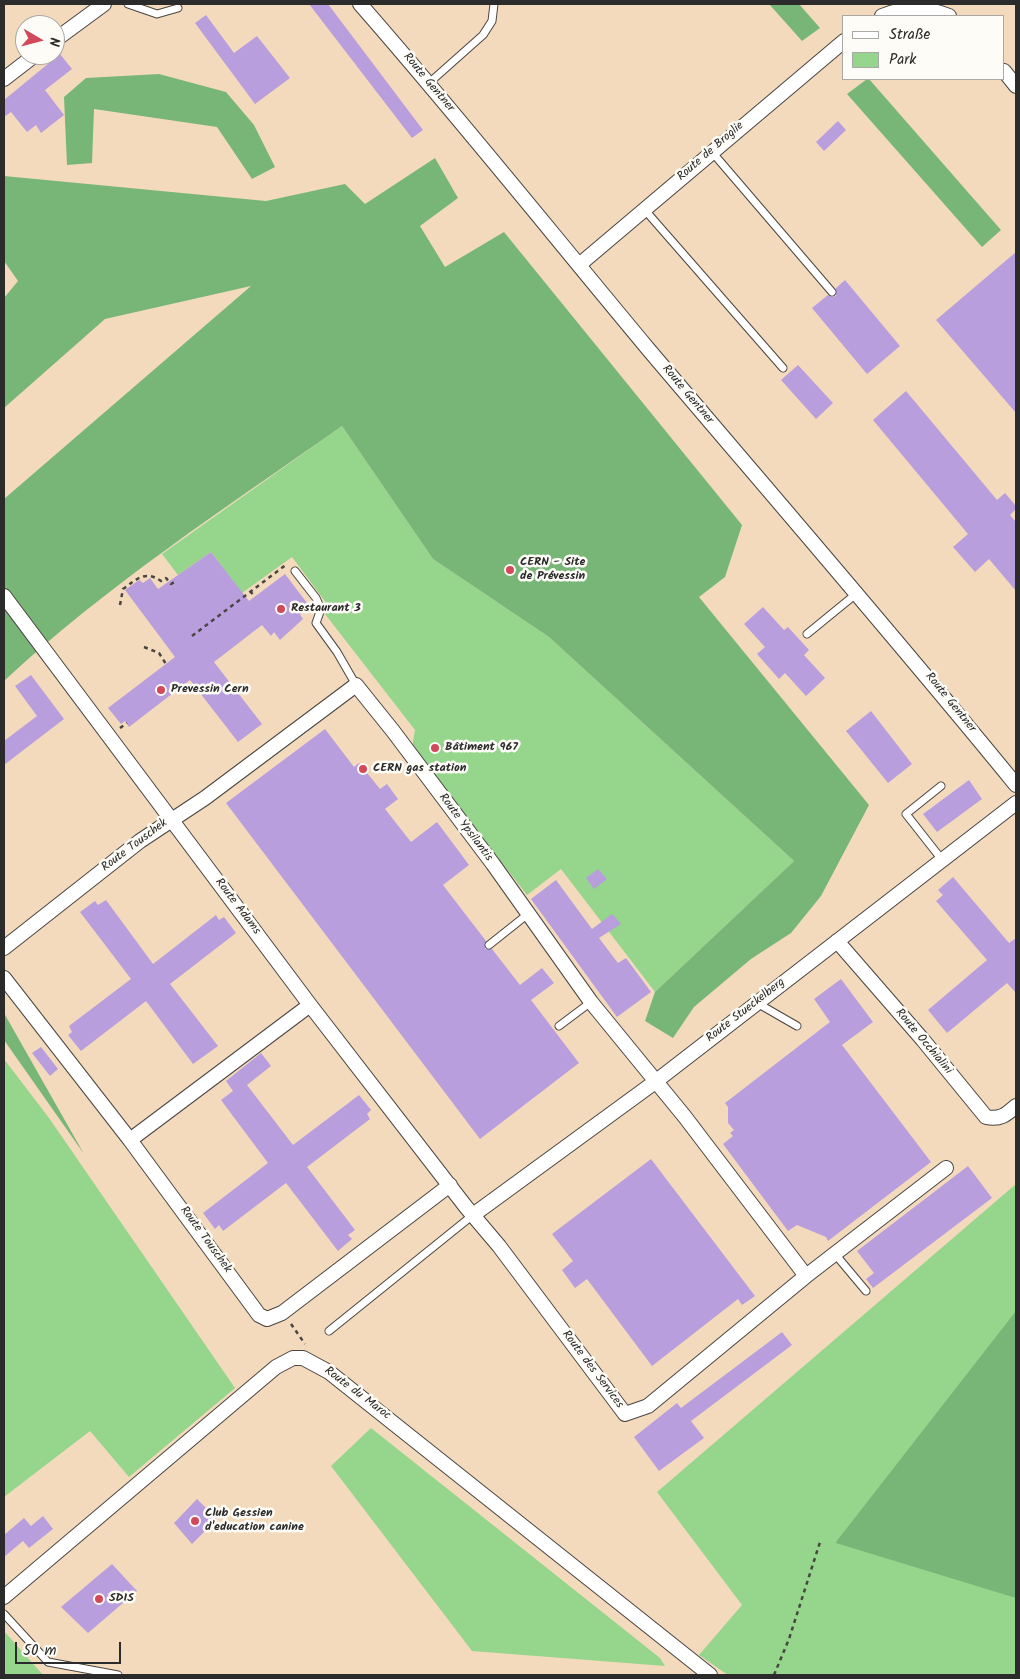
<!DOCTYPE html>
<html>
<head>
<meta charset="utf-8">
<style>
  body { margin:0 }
  #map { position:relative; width:1020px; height:1679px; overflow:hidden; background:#f4dabd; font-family:Kalam,sans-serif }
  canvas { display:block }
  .frame { position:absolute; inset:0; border:5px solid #2b2b2b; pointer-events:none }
  .legend { position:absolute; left:842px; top:15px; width:162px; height:65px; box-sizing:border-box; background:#fdfcf7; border:1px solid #a9a8a5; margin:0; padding:6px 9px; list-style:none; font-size:15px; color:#2b2b2b }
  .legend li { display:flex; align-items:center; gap:10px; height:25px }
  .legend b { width:25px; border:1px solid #a9a8a5 }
  .north { position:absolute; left:15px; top:15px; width:50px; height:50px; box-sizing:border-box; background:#fdfcf7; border:1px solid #a9a8a5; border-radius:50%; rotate:98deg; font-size:14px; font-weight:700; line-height:20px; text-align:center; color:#2b2b2b }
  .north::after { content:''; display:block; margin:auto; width:18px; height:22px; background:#d1495b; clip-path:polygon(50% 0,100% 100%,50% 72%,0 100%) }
  .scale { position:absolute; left:15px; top:1642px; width:106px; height:22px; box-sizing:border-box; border:2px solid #2b2b2b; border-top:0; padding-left:6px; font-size:15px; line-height:18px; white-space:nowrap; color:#2b2b2b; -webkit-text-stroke:4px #fdfcf7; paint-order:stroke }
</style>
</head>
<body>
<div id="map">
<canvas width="1020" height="1679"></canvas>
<div class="frame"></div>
<ul class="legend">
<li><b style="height:6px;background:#fff"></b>Straße</li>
<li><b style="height:14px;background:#95d58c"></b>Park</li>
</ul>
<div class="north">N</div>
<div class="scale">50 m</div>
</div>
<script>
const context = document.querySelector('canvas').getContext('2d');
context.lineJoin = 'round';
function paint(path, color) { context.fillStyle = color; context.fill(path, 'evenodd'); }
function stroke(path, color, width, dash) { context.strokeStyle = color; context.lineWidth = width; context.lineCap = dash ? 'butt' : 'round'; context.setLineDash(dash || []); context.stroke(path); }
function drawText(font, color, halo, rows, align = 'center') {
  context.font = font + ' Kalam,sans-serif'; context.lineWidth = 5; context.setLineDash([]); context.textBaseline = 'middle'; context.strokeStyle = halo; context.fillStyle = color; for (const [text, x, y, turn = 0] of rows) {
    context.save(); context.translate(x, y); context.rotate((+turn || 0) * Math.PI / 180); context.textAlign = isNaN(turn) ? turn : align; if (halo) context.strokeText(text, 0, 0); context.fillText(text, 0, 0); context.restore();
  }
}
paint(new Path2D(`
  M342,426L433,559L549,637L794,861L655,992L561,869L527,895L412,747L415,730L325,614L327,604L292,557L242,593L211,552L178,575L162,554Z
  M4,1059L49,1118L235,1388L129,1477L90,1431L4,1497Z
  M1016,1184V1675H728L699,1655L742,1605L657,1492Z
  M371,1428L660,1658L665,1666L472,1651L331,1466Z
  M4,1631L43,1675H4Z`), '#95d58c');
paint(new Path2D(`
  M769,4H799L820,28L802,41Z
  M159,74L226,92L254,125L275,167L252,179L217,127L94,109L92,163L67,165L64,97L86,78Z
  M867,79H869L1001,230L982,247L847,94Z
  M435,158L458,198L420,226L445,267L504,232L742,525L725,577L699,597L869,805L821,896L791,933L751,959L694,1007L673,1038L645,1021L655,992L794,861L549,637L433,559L342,426C227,507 107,585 4,681V499L251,286L105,319L4,408V298L18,281L4,261V176L266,201L345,184L365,204Z
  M4,1013L84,1154L4,1040Z
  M1016,1311V1598L836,1543V1542Z`), '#78b678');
paint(new Path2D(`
  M309,4H328L423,130L412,138Z
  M206,15L234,53L257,36L290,78L255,104L195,23Z
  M60,54L72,69L45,90L64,115L41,133L36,125L27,132L11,112L4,117V100Z
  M838,121L846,130L824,151L816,142Z
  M1016,252V413L936,320Z
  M845,280L900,346L867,374L812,308L828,295L832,297L836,296V288Z
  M798,365L833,403L816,419L781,380Z
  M906,391L997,500L1005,493L1016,506V509L1010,515L1016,522V591L989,559L975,572L953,547L968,534L873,420Z
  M211,552L249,601L285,574L310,607L300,615L303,619L280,640L274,632L271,636L262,625L214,662L262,724L238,742L190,680L129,727L125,721L121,724L108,708L175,657L125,590L139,580L143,583L150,578L158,589Z
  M763,607L784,630L788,627L809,650L804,655L825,678L806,696L785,673L779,679L757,654L765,647L744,624Z
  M31,675L64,719L4,765V741L37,716L15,686Z
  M871,711L912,764L888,783L846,731Z
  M325,729L354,767L359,763L380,789L387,784L398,799L385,809L411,842L437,822L469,865L443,885L486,941L485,949H492L520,985L542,968L554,983L531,1000L579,1063L480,1139L226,803Z
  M969,780L982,799L937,832L923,814Z
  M598,869L607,879L594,889L586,878Z
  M953,877L1009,943L1016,938V993L1007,983L947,1033L928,1010L987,960L936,901L943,895L938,890Z
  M556,880L592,929L612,914L621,924L599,938L618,963L626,958L651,992L617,1017L531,899Z
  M106,900L153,964L216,915L219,920L224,917L236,933L170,984L218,1046L193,1064L146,1001L81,1051L68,1035L72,1032L69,1026L131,979L80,912L95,901L98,905Z
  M841,979L873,1022L842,1045L931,1162L828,1241L826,1237L797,1225L788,1231L723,1144L733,1136L730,1133L734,1130L728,1123V1107L725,1103L830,1022L814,999Z
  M41,1047L58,1069L50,1076L32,1053Z
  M261,1053L271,1066L247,1085L293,1145L359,1095L371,1110L367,1114L370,1119L307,1167L355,1230L348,1235L352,1239L338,1251L286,1183L223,1231L219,1225L215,1229L203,1213L268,1163L221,1100L233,1091L226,1081Z
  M651,1159L755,1296L742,1305L738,1299L652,1366L587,1279L575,1288L562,1270L573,1261L552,1234Z
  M968,1166L992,1198L873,1288L866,1279L874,1273L857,1251Z
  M782,1332L792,1345L691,1421L704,1438L659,1471L634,1437L677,1403L681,1408Z
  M197,1499L217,1519L192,1544L174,1523Z
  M43,1516L53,1529L29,1548L23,1541L4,1557V1535L24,1518L31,1526Z
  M112,1564L137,1591L88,1633L61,1607Z`), '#b89edd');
const lane = new Path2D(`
  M128,4L157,14L178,8
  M429,83L483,35L492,21L494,4
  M712,152L832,292
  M644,209L783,368
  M295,571L316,598L321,609L316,623L337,652L356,685
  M807,634L856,594
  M941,786L906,814L943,861
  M489,945L528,914
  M757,1003L797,1026
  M559,1026L591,1002
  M835,1254L866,1291
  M329,1331L473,1215
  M4,1614L48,1662L118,1675`);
const street = new Path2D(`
  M360,4C459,117 553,235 649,350C772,495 896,638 1016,785
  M882,16C903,7 928,7 949,16
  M55,40L104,4
  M1004,71L1016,86
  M4,79L35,55
  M579,265L844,41
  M4,596L310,1005L466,1207L499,1246L625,1414L648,1406L806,1276L946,1168
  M837,941L923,1040L986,1117C1000,1120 1006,1115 1016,1106
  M4,948L140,841L205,798L356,685L393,731L493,864L591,1002L685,1117L806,1276
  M4,978L130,1140L259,1315L267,1319L282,1313L450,1185
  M130,1140L310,1005
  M473,1215L655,1082L1016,803
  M4,1597L276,1367L293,1358H303L329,1372L710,1675`);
stroke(lane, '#494541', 9);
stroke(street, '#494541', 16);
stroke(new Path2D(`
  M250,591L255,597
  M120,605L123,589C137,579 145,570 161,581L166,578L171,584L176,581
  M192,636L287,564
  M144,647L159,653L166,664
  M120,728L127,723
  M291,1324L305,1344
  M774,1675L789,1639L821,1539`), '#494541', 2.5, [4, 4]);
stroke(lane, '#fff', 7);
stroke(street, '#fff', 14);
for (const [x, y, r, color] of [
  [510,570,5,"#d1495b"],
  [281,609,5,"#d1495b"],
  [161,690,5,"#d1495b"],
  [435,748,5,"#d1495b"],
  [363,769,5,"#d1495b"],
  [195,1521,5,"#d1495b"],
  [99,1599,5,"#d1495b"]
]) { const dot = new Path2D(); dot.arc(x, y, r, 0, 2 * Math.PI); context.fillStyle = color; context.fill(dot); stroke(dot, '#fdfcf7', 2); }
drawText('12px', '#2b2b2b', '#fdfcf7', [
  ["Route Gentner",428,83,50],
  ["Route de Broglie",711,152,-41],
  ["Route Gentner",687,395,50],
  ["Route Gentner",950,703,51],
  ["Route Ypsilantis",465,828,53],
  ["Route Touschek",135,846,-37],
  ["Route Adams",237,907,53],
  ["Route Stueckelberg",746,1011,-38],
  ["Route Occhialini",923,1042,50],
  ["Route Touschek",205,1240,54],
  ["Route des Services",592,1370,53],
  ["Route du Maroc",357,1394,37]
]);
drawText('bold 12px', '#2b2b2b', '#fdfcf7', [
  ["CERN - Site",520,563],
  ["de Prévessin",520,577],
  ["Restaurant 3",291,609],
  ["Prevessin Cern",171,690],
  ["Bâtiment 967",445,748],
  ["CERN gas station",373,769],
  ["Club Gessien",205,1514],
  ["d'education canine",205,1528],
  ["SDIS",109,1599]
], 'left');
</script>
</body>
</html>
